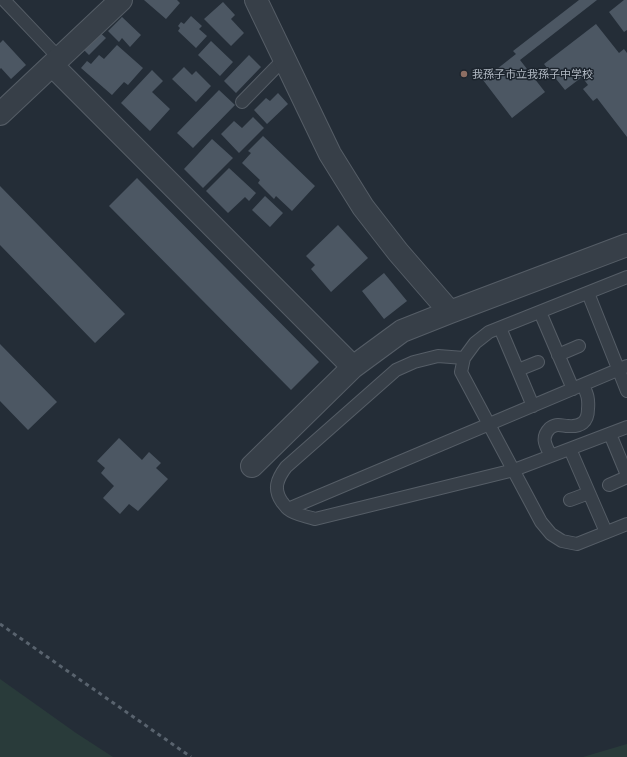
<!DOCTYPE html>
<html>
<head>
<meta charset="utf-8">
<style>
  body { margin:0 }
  canvas { display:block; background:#242d37 }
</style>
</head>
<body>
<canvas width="627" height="757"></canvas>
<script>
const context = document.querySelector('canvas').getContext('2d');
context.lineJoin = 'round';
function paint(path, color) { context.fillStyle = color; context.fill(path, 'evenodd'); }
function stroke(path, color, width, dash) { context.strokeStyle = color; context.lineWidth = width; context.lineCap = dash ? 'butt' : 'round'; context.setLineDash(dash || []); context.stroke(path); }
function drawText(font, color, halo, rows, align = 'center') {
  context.font = font + ' Ubuntu,"Noto Sans JP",sans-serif'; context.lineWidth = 3; context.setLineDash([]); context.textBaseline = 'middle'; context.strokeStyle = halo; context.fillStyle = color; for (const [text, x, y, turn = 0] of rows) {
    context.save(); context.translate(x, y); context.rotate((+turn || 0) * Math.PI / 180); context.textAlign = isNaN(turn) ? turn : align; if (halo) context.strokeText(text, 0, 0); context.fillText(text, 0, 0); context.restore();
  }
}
paint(new Path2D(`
  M0,679L76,733L113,757H0Z
  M627,744V757H583Z`), '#293b3a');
paint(new Path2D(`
  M144,0H177L180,3L166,19Z
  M579,0H597L520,60L545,92L512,118L483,80L516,54L513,51Z
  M624,0H627V30L624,32L609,12Z
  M223,2L235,15L231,19L244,33L231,46L204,19Z
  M191,16L202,26L199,29L207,36L196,48L178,31L180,28L178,26L181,22L184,24Z
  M122,17L141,35L130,47L122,38L119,42L108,31Z
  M596,24L619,53L624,49L627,53V137L597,98L593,101L583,89L588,85L582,77L565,90L544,64Z
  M98,31L106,38L89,55L82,48Z
  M3,40L26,65L11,79L1,68L0,69V43Z
  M211,41L233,62L220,76L198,55Z
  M117,45L143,68L128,85L124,82L112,95L81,68L87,61L91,64L99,55L104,59Z
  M249,55L261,67L236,93L224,81Z
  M184,67L192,75L196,71L211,86L196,102L172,79Z
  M152,70L163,81L152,92L170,109L150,131L121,103Z
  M219,90L235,105L193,148L177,133Z
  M278,93L288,104L267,124L254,110L266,98L270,101Z
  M253,117L264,128L239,153L221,134L234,121L242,128Z
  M263,136L315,186L292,211L276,196L274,199L258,183L260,180L242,163L251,153L248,151Z
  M212,139L233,158L203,188L184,169Z
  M229,168L256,193L249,201L245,197L228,213L206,191Z
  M137,178L319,362L291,390L109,206Z
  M0,186L125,314L95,343L0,245Z
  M265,196L283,213L270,227L252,210Z
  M338,225L368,258L331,292L311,269L315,265L306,256Z
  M384,273L407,301L384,319L362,291Z
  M0,344L57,402L28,430L0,401Z
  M119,438L142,460L149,452L161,463L156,468L168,479L138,511L129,504L120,514L103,498L114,486L101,473L105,468L97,461Z`), '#4c5763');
const lane = new Path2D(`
  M4,0L59,58
  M242,102L284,59
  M627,277L489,332L475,343L464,358L461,372L541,522L551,534L562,541L577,544L627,524
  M588,293L627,391
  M540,312L573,389
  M500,328L533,406
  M558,355L579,346
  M464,358L438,356L414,362L396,370L286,467C277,479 273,489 282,502C284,504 286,508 288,509C295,515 306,516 315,519L514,470L627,427
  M518,370L538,362
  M610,434L627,475
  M570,449L606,532
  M551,456C546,446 540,438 550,428C553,426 555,425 558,425C562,425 565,426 568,426C581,427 588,422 588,409C589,398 587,394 583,385
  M609,485L627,477
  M570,500L589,493
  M288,509L627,366`);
const street = new Path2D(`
  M256,0L330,154L363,207L398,252L450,312
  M52,65L353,367
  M0,114L121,0
  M252,466L353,367L402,331L450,312L627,245`);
stroke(lane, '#555d66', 14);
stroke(street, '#555d66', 24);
stroke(lane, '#373f48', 12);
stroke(street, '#373f48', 22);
stroke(new Path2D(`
  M0,624L191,757`), '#59636e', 3, [4, 4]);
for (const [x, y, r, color] of [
  [464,74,4,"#8d6e63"]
]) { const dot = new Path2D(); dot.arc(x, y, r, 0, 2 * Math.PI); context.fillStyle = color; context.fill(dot); stroke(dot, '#1c242d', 1.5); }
drawText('11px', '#b2bac4', '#1c242d', [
  ["我孫子市立我孫子中学校",472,74]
], 'left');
</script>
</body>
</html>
